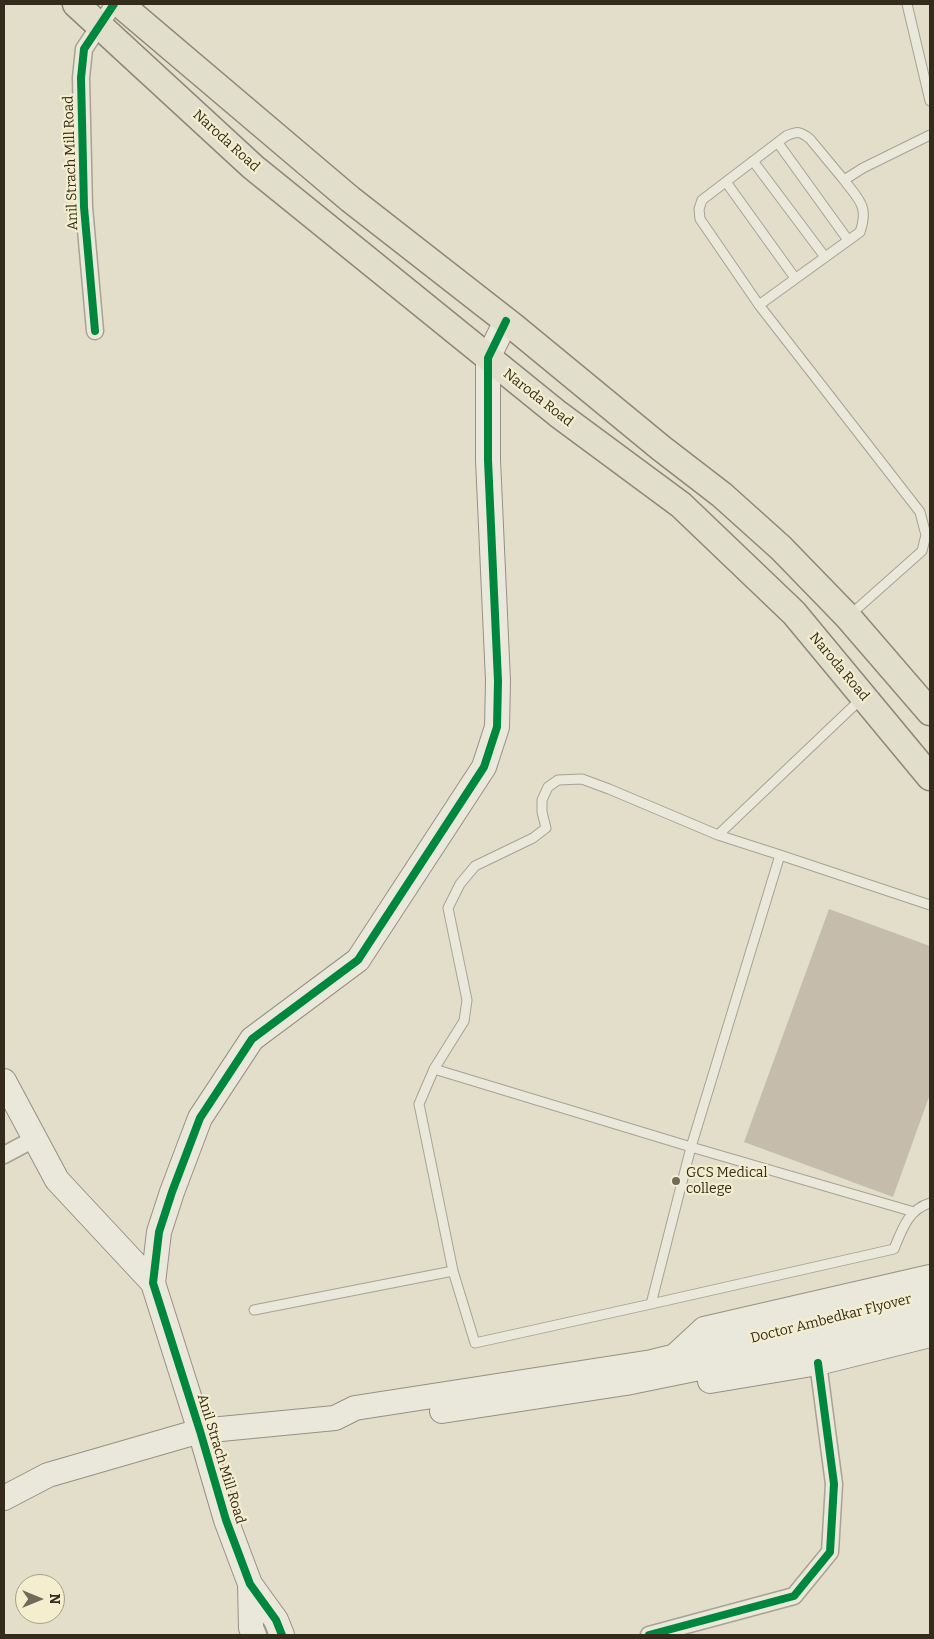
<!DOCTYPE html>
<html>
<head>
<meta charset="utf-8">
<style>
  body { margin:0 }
  #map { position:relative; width:934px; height:1639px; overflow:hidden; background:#e2deca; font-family:Bitter,serif }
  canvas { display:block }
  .frame { position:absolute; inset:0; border:5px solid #342b1c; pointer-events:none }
  .north { position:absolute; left:15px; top:1574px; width:50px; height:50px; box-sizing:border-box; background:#f4eece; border:1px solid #a7a087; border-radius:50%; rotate:90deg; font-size:14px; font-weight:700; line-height:20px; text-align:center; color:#342b1c }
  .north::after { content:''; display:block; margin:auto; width:18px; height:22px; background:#716a59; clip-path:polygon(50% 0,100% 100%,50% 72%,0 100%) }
</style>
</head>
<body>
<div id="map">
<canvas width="934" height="1639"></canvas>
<div class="frame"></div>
<div class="north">N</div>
</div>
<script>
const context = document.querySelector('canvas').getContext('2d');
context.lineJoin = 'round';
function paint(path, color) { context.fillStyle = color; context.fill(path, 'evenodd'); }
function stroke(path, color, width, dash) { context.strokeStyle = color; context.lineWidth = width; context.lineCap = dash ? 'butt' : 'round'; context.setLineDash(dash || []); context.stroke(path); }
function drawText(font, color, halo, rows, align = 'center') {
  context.font = font + ' Bitter,serif'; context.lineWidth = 4.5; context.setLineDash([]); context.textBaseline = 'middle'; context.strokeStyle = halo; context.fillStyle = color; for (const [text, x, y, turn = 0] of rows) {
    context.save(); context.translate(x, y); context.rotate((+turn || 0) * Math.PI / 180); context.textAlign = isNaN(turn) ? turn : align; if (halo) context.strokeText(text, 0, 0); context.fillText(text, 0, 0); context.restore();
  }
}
paint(new Path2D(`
  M829,909L930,946V1094L893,1197L744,1142Z`), '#c5bcab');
const lane = new Path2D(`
  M907,4L930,101
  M778,143L848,240
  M753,161L825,257
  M844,180L810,139C800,131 798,131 786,136L702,200L699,209L700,219L759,305L920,512L926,535L922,551L850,615
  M726,182L795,278
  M759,305L860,232C869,206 859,200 844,180L863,168L930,135
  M718,835L780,855L691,1147L914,1212
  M780,855L930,905
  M434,1069L691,1147L651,1304L475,1343L453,1271L419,1104L434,1069L464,1021L467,1000L448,908L460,884L475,866L533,838L546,828L542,812V800L548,787L558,780L582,779L609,789L718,835L862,698
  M651,1304L894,1249C902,1229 909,1209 930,1203
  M254,1310L453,1271`);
const street = new Path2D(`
  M95,331L84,207L81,78L84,49L114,4
  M4,1155L34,1139
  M649,1635L794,1596L830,1552L834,1484L818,1363`);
const secondary = new Path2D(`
  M4,1081L57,1180L153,1283
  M677,1354L704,1329L930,1277
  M710,1381L818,1363L930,1335
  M442,1411L626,1383L734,1361L930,1311
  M4,1498L48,1475L200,1431L335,1418L355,1408L652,1362L930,1294
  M250,1584L251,1628L254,1635
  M282,1635L276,1620L250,1584L226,1520L200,1431L153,1283L159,1232L172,1192L200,1118L252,1039L358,960L484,767L497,727L498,681L488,460V358L506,321`);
const primary = new Path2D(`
  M76,4L253,167L558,414L681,505L794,613L930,777
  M120,4L350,199L514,327L661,448L722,495L781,548L848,617L930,712`);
stroke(lane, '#a7a293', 11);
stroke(street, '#a7a293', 19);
stroke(secondary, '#969183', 26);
stroke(primary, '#8c877a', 29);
stroke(lane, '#eae7db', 9);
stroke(street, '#eae7db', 16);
stroke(secondary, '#eae7db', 24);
stroke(primary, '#e2decc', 26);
stroke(new Path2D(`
  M95,331L84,207L81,78L84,49L114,4
  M282,1635L276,1620L250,1584L226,1520L200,1431L153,1283L159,1232L172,1192L200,1118L252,1039L358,960L484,767L497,727L498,681L488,460V358L506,321
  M649,1635L794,1596L830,1552L834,1484L818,1363`), '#00873e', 8);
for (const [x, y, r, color] of [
  [676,1181,5,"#716a59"]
]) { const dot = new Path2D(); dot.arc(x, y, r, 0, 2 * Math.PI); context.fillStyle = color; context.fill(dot); stroke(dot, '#f4eece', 2); }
drawText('14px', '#342b1c', '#f4eece', [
  ["Naroda Road",226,141,42],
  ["Anil Strach Mill Road",71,163,-92],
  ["Naroda Road",538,398,38],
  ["Naroda Road",839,667,50],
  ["Doctor Ambedkar Flyover",831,1319,-14],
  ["Anil Strach Mill Road",221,1459,73]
]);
drawText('14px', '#342b1c', '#f4eece', [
  ["GCS Medical",686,1173],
  ["college",686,1189]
], 'left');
</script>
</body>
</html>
